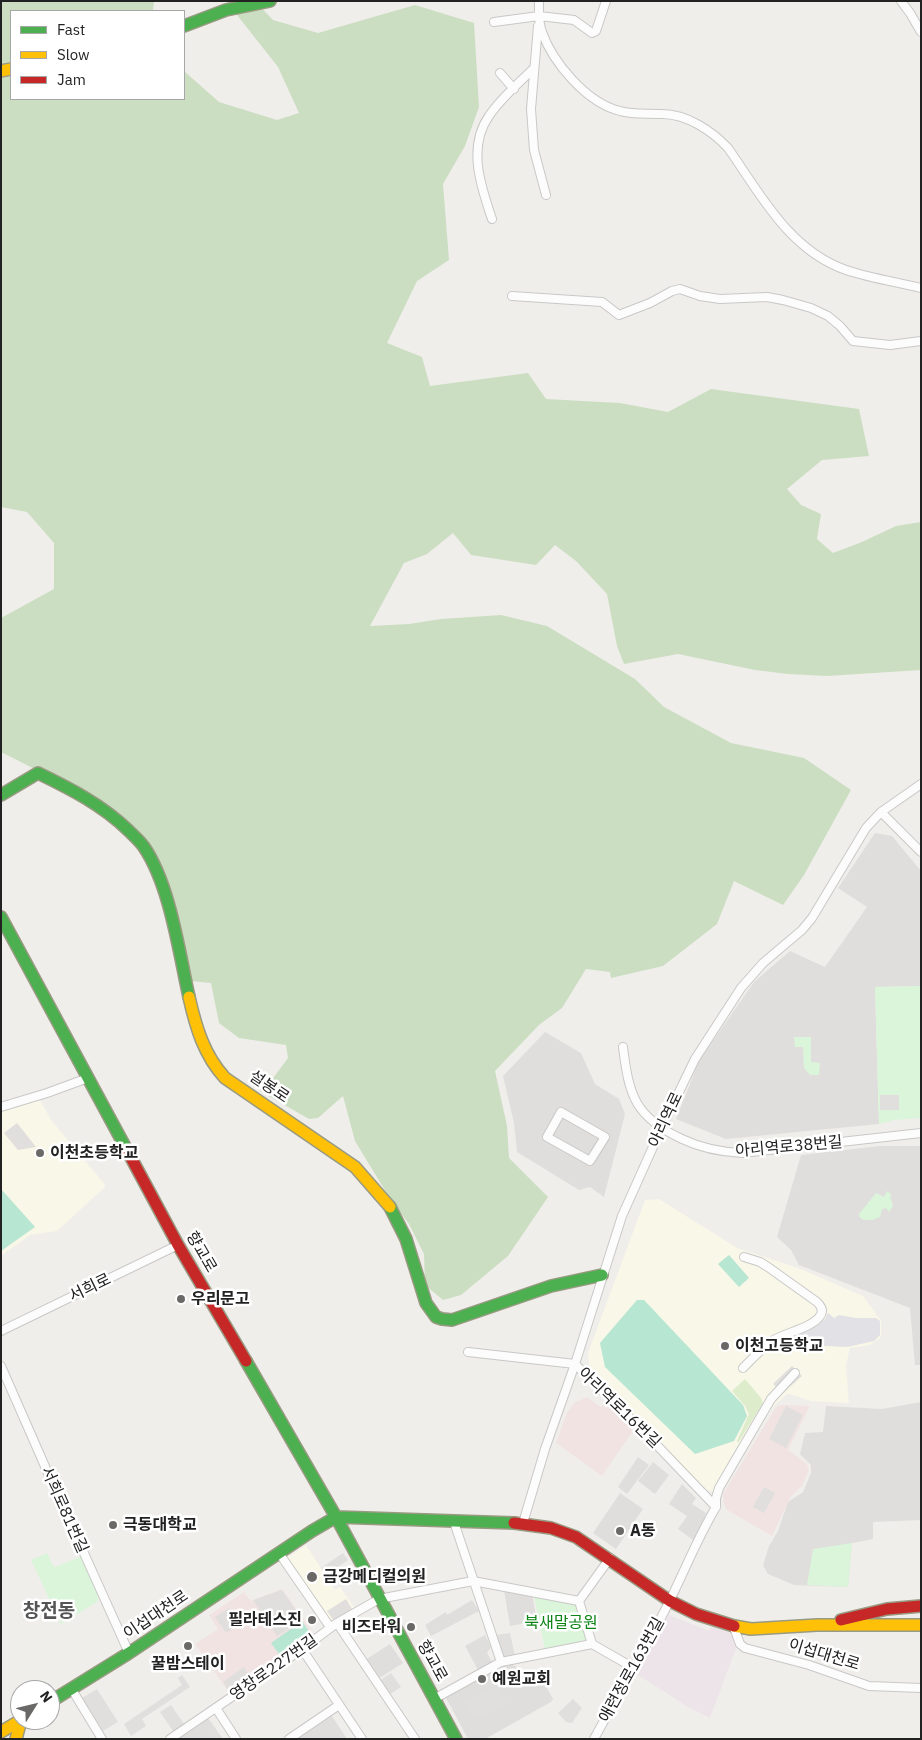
<!DOCTYPE html>
<html>
<head>
<meta charset="utf-8">
<style>
  body { margin:0 }
  #map { position:relative; width:922px; height:1740px; overflow:hidden; background:#f0eeeb; font-family:"IBM Plex Sans",sans-serif }
  canvas { display:block }
  .frame { position:absolute; inset:0; border:2px solid #222; pointer-events:none }
  .legend { position:absolute; left:10px; top:10px; width:175px; height:90px; box-sizing:border-box; background:#fff; border:1px solid #a7a7a7; margin:0; padding:6px 9px; list-style:none; font-size:15px; color:#222 }
  .legend li { display:flex; align-items:center; gap:10px; height:25px }
  .legend b { width:25px; border:1px solid #a7a7a7 }
  .north { position:absolute; left:10px; top:1680px; width:50px; height:50px; box-sizing:border-box; background:#fff; border:1px solid #a7a7a7; border-radius:50%; rotate:54deg; font-size:14px; font-weight:700; line-height:20px; text-align:center; color:#222 }
  .north::after { content:''; display:block; margin:auto; width:18px; height:22px; background:#6a6968; clip-path:polygon(50% 0,100% 100%,50% 72%,0 100%) }
</style>
</head>
<body>
<div id="map">
<canvas width="922" height="1740"></canvas>
<div class="frame"></div>
<ul class="legend">
<li><b style="height:6px;background:#4caf50"></b>Fast</li>
<li><b style="height:6px;background:#ffc107"></b>Slow</li>
<li><b style="height:6px;background:#c62828"></b>Jam</li>
</ul>
<div class="north">N</div>
</div>
<script>
const context = document.querySelector('canvas').getContext('2d');
context.lineJoin = 'round';
function paint(path, color) { context.fillStyle = color; context.fill(path, 'evenodd'); }
function stroke(path, color, width, dash) { context.strokeStyle = color; context.lineWidth = width; context.lineCap = dash ? 'butt' : 'round'; context.setLineDash(dash || []); context.stroke(path); }
function drawText(font, color, halo, rows, align = 'center') {
  context.font = font + ' "IBM Plex Sans","Noto Sans KR",sans-serif'; context.lineWidth = 5; context.setLineDash([]); context.textBaseline = 'middle'; context.strokeStyle = halo; context.fillStyle = color; for (const [text, x, y, turn = 0] of rows) {
    context.save(); context.translate(x, y); context.rotate((+turn || 0) * Math.PI / 180); context.textAlign = isNaN(turn) ? turn : align; if (halo) context.strokeText(text, 0, 0); context.fillText(text, 0, 0); context.restore();
  }
}
paint(new Path2D(`
  M875,833L892,836L921,871V986L875,987L879,1124L726,1139L676,1119L699,1061L754,982L790,951L825,967L867,907L838,888Z
  M545,1032L581,1053L595,1084L619,1099L625,1114L604,1197L590,1187L579,1190L517,1152L514,1123L503,1076Z
  M880,1146H921V1365H915L910,1308L799,1265L791,1250L777,1237L801,1155Z
  M921,1402V1520L873,1522V1539L852,1543L848,1587L794,1585L768,1574L763,1565L769,1546L778,1531L788,1502L803,1492L811,1473V1465L800,1454L805,1433L823,1432L826,1406L882,1409Z
  M638,1457L649,1465L627,1494L618,1487Z
  M653,1462L669,1475L655,1494L638,1481Z
  M682,1484L696,1498L692,1504L706,1513L700,1529L693,1540L678,1529L687,1516L669,1504Z
  M620,1493L643,1509L616,1549L593,1533Z
  M504,1590L532,1594L537,1621L510,1626Z
  M472,1600L479,1611L431,1636L425,1625L446,1612L447,1615Z
  M485,1635L491,1647L487,1653L492,1662L478,1670L465,1646Z
  M390,1644L403,1663L378,1679L365,1660Z
  M513,1665L543,1681L553,1699L551,1702L485,1739H468L445,1696L497,1666Z
  M332,1716L347,1739H297Z
  M208,1718L223,1739H177Z`), '#dfdedc');
paint(new Path2D(`
  M587,1397L601,1407L606,1402L633,1431L602,1476L556,1443L567,1413L574,1403Z
  M782,1405L810,1406L788,1450L806,1463L809,1470L802,1486L791,1496L772,1536L727,1510L724,1505L723,1494L776,1407Z
  M282,1589L315,1635L230,1694L195,1644L218,1629L209,1615L244,1592L251,1601Z`), '#f1e3e1');
paint(new Path2D(`
  M669,1615L709,1631L712,1625L733,1634L736,1648L710,1718L688,1707L638,1675Z`), '#ede4e9');
paint(new Path2D(`
  M40,1100L51,1120L106,1186L57,1231L30,1235L1,1256V1110Z
  M659,1199L737,1248L798,1268L863,1296L881,1321V1336L879,1339L869,1345L850,1348L846,1365L849,1403L811,1401L789,1394L786,1395L774,1405L721,1492L706,1490L691,1479L590,1373L588,1353L645,1200Z
  M306,1545L335,1590L340,1587L355,1609L330,1625L285,1559Z`), '#f8f7e8');
paint(new Path2D(`
  M745,1379L761,1398L763,1403L738,1443L737,1441L749,1414L745,1406L732,1391Z`), '#ddeccb');
paint(new Path2D(`
  M1,1H154L153,11H11V99H184V71L219,102L277,120L299,113L278,67L226,1H255L273,20L318,33L415,5L474,23L479,107L465,146L443,184L449,260L417,281L387,343L422,357L430,386L528,373L546,399L620,403L668,412L711,389L859,409L869,456L822,460L787,489L801,505L821,514L817,539L833,553L862,542L896,526L921,522V670L827,676L788,674L755,670L678,654L624,664L617,646L607,594L576,561L555,545L536,565L471,555L453,533L427,554L404,563L370,626L409,624L441,619L501,615L547,626L635,679L664,707L731,743L804,758L851,790L804,875L783,905L734,881L717,924L663,966L611,978L610,972L586,969L562,1008L539,1025L495,1071L507,1126L509,1158L548,1197L508,1256L461,1295L443,1300L425,1285L424,1254L409,1224L389,1197L355,1141L343,1096L318,1118L309,1119L260,1091L268,1085L288,1058L286,1045L239,1038L219,1023L211,983L190,981L150,867L135,835L84,794L1,752V618L54,589V543L27,512L1,507Z`), '#cbdec1');
paint(new Path2D(`
  M921,986V1118L894,1120L879,1124L875,987Z
  M794,1037H811V1062L820,1063L819,1075H810L804,1068L803,1047H795Z
  M887,1191L892,1195L890,1196L893,1206L889,1212L886,1208L882,1209L880,1217L874,1219V1220H864L860,1218L859,1214L876,1193L884,1197Z
  M852,1543L848,1587L807,1585L813,1549Z
  M47,1553L54,1567L83,1556L100,1594L97,1602L61,1624L31,1560Z
  M534,1596L577,1602L586,1636L585,1640L545,1650Z`), '#daf5da');
paint(new Path2D(`
  M1,1189L35,1227L1,1251Z
  M729,1255L749,1278L739,1287L718,1264Z
  M637,1300H644L743,1405L747,1416L734,1441L695,1454L605,1367L600,1343Z
  M302,1621L313,1637L282,1658L271,1643Z`), '#b7e6d2');
paint(new Path2D(`
  M880,1095H899V1110H880Z
  M17,1123L36,1147L18,1150L4,1133Z
  M792,1366L802,1376L783,1393L773,1384Z
  M786,1406L803,1415L786,1448L769,1439Z
  M764,1487L775,1493L764,1513L753,1507Z
  M343,1553L348,1560L326,1575L321,1568Z
  M282,1590L297,1612L290,1616L295,1624L277,1636L253,1600Z
  M346,1599L352,1609L334,1621L327,1611Z
  M229,1608L234,1615L230,1619L235,1627L226,1633L215,1617Z
  M510,1633L515,1656L505,1657L501,1654L496,1635Z
  M244,1667L249,1675L247,1677L249,1679L230,1692L223,1682Z
  M391,1673L401,1687L389,1695L379,1681Z
  M182,1675L190,1687L142,1719L146,1726L131,1736L124,1724L182,1685L178,1678Z
  M497,1685L507,1704L475,1720L465,1701Z
  M97,1689L118,1722L103,1731L82,1698Z
  M573,1699L582,1708L572,1723L566,1722L558,1713Z
  M171,1705L184,1724L173,1731L160,1712Z`), '#e0dfde');
paint(new Path2D(`
  M828,1313L834,1318L839,1315L856,1318H876L880,1321V1335L874,1341L847,1347L808,1345L799,1348L788,1336L818,1325L825,1319Z`), '#e2e1e5');
const street = new Path2D(`
  M539,1C539,11 538,22 542,32C553,63 587,103 620,111C633,115 648,113 662,114C687,114 712,131 728,148C761,195 789,250 846,270C870,278 896,282 921,288
  M901,1L910,13L921,32
  M494,22L539,16L574,20L592,33L596,31L606,1
  M538,26L531,109L534,150L546,195
  M500,73L514,89
  M492,219C481,187 467,147 489,116C501,98 519,83 534,68
  M512,296L602,302L619,315L650,303L672,291L680,289L700,296L720,299L767,297L783,300L811,308L828,316L840,326L853,341L890,345L921,341
  M881,812L921,852
  M623,1047C629,1096 635,1117 682,1139C701,1148 720,1152 742,1153L921,1133
  M1,1107L47,1093L88,1078
  M561,1112L605,1137L590,1161L547,1137Z
  M1,1331L178,1245
  M468,1352L575,1364L649,1437L716,1507
  M1,1366L51,1480L129,1653
  M743,1368C752,1359 761,1349 772,1341C784,1333 812,1328 820,1316C824,1311 821,1306 817,1302L768,1267L760,1262L744,1257
  M716,1507V1498L719,1488L771,1399L795,1373
  M454,1522L501,1662
  M523,1523L545,1449L575,1364L622,1216L661,1129L695,1059L741,988L763,963L802,930L812,918L866,828L881,812L921,784
  M279,1553L330,1627
  M337,1623L415,1739
  M733,1625L740,1644L745,1648L809,1665L869,1686L921,1688
  M592,1644L579,1601L610,1558
  M302,1649L362,1739
  M71,1688L102,1739
  M434,1699L501,1662L592,1644L634,1668
  M216,1708L236,1739
  M170,1739L302,1649L337,1623L379,1599L473,1581L579,1601
  M289,1739L339,1705
  M594,1739C619,1693 646,1649 669,1602C685,1570 698,1537 716,1507`);
const fast = new Path2D(`
  M184,26L226,10L270,1
  M1,795L38,773C71,789 102,805 128,830C134,836 140,841 144,847C170,885 179,952 189,997
  M1,917L128,1152
  M390,1207L406,1239L426,1303L436,1317L442,1319L452,1320L551,1286L602,1275
  M246,1361L336,1517L456,1739
  M50,1702L129,1653L312,1531L336,1517L514,1523`);
const slow = new Path2D(`
  M1,71L11,69
  M189,997C196,1028 204,1055 225,1078L355,1167L390,1207
  M734,1626L751,1629L817,1625H921
  M1,1732L21,1720
  M16,1739L21,1720`);
const jam = new Path2D(`
  M128,1152L178,1245L246,1361
  M514,1523L551,1528L576,1537L670,1601L696,1614L734,1626
  M841,1620L887,1609L921,1606`);
stroke(street, '#c9c8c7', 10);
stroke(fast, '#999a82', 14);
stroke(slow, '#999a82', 14);
stroke(jam, '#999a82', 14);
stroke(street, '#fdfcfc', 8);
stroke(fast, '#4caf50', 11);
stroke(slow, '#ffc107', 11);
stroke(jam, '#c62828', 11);
for (const [x, y, r, color] of [
  [40,1153,5,"#6a6968"],
  [181,1299,5,"#6a6968"],
  [725,1346,5,"#6a6968"],
  [113,1525,5,"#6a6968"],
  [620,1531,5,"#6a6968"],
  [312,1577,6,"#6a6968"],
  [312,1620,5,"#6a6968"],
  [411,1627,5,"#6a6968"],
  [188,1646,5,"#6a6968"],
  [482,1679,5,"#6a6968"]
]) { const dot = new Path2D(); dot.arc(x, y, r, 0, 2 * Math.PI); context.fillStyle = color; context.fill(dot); stroke(dot, '#fff', 2); }
drawText('16px', '#222', '#fff', [
  ["설봉로",269,1087,34],
  ["아리역로",666,1120,-65],
  ["아리역로38번길",789,1147,-5],
  ["향교로",201,1252,60],
  ["서희로",90,1288,-26],
  ["아리역로16번길",619,1408,44],
  ["서희로81번길",64,1510,66],
  ["이섭대천로",156,1615,-34],
  ["이섭대천로",824,1655,17],
  ["향교로",432,1661,61],
  ["영창로227번길",274,1668,-35],
  ["애련정로163번길",632,1670,-61]
]);
drawText('bold 16px', '#222', '#fff', [
  ["이천초등학교",50,1153],
  ["우리문고",191,1299],
  ["이천고등학교",735,1346],
  ["극동대학교",123,1525],
  ["A동",630,1531],
  ["금강메디컬의원",323,1577],
  ["필라테스진",302,1620,"right"],
  ["비즈타워",401,1627,"right"],
  ["꿀밤스테이",188,1664,"center"],
  ["예원교회",492,1679]
], 'left');
drawText('16px', '#0c8416', '#fff', [
  ["북새말공원",561,1623]
]);
drawText('bold 19px', '#555', '#fff', [
  ["창전동",49,1612]
]);
</script>
</body>
</html>
